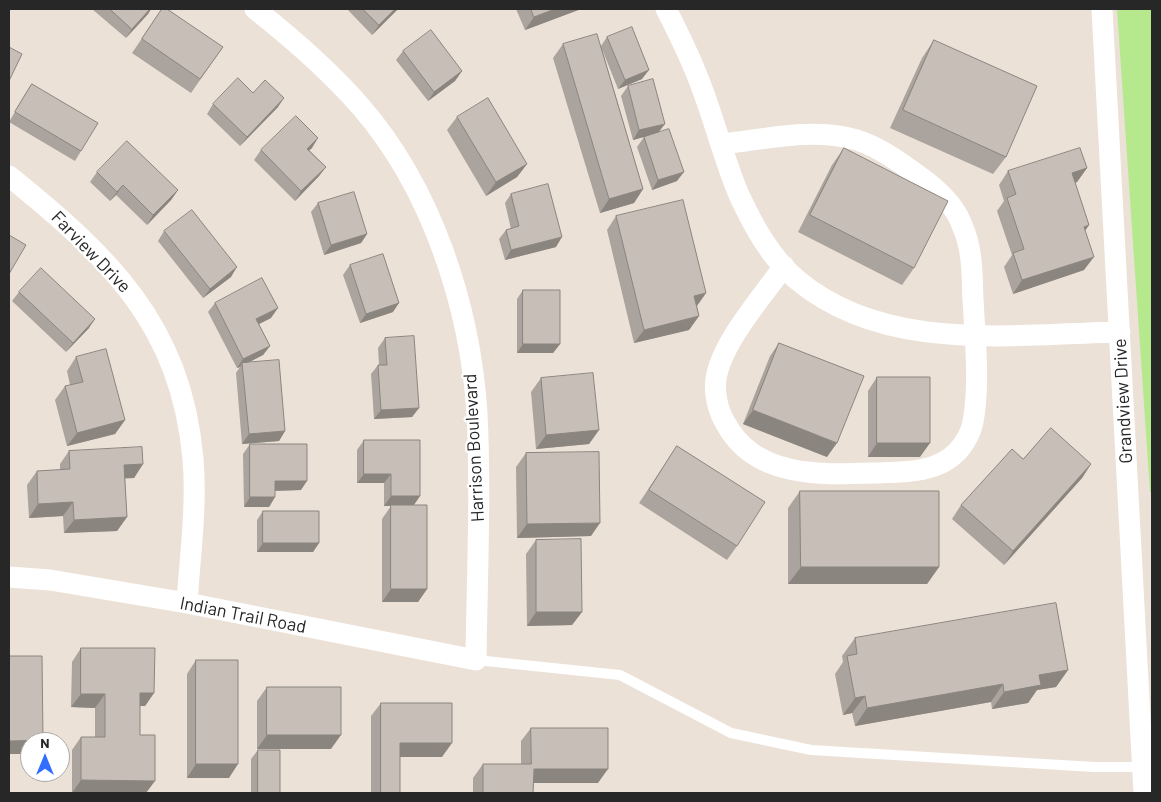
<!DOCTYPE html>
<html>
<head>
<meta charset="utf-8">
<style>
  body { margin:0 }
  #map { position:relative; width:1161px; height:802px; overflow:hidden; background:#ece1d7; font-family:Barlow,sans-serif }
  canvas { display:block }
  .frame { position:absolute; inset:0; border:10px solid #272727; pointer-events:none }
  .north { position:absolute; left:20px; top:732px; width:50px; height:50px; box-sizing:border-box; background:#fff; border:1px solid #a9a9a9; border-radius:50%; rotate:0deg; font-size:14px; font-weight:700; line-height:20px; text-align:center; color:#272727 }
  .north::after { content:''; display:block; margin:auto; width:18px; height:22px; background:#316dff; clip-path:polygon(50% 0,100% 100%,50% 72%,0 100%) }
</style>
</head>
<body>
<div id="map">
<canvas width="1161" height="802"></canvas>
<div class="frame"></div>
<div class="north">N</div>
</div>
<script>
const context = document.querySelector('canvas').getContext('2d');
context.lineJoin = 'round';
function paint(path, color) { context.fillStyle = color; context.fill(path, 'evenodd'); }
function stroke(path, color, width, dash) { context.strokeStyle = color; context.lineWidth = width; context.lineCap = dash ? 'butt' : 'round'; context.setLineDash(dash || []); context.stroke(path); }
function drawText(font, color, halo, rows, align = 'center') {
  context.font = font + ' Barlow,sans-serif'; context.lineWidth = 4.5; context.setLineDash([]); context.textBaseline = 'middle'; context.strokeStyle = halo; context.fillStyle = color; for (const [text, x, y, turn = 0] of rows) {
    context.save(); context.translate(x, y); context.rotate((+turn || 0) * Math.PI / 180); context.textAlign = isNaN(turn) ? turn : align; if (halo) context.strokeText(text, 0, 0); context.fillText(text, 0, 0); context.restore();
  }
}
paint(new Path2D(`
  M1117,9H1152V492H1150Z`), '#b6e98d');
stroke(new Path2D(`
  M476,660L620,675L731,733L811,750L1094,767H1143`), '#fff', 10);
stroke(new Path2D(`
  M666,9C680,36 693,63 703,91C716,126 725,162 739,195C753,225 770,257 796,279C885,354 1012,334 1120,332
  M1102,9L1144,793
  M721,144C762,140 808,128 849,138C873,143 895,159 915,173C932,185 948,198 958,216C962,225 966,233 968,243C973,261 972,281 973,299C975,339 980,383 973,422C971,432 965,443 958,451C936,474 903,472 874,473C821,475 755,478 726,424C718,411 714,394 716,379C721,343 763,296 784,266
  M9,176C108,256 181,324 193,459C197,506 190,556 187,603
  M9,577L50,580L187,603L476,660C477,578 481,495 477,413C470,306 432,189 361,107C329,70 293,39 255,9`), '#fff', 21);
paint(new Path2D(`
  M92,9H151L148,14L126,38Z
  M162,9L223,47L191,93L132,53Z
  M347,9H398L372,35Z
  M516,9H581L525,30Z
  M607,37L642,79L618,89L602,49L643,189L634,203L600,213L553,58L563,44L601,46Z
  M934,40L1006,157L993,174L890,128L922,58Z
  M403,51L462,71L455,81L428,101L396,60Z
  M32,84L81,151L75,161L9,122L26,93Z
  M628,86L659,132L677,181L652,190L637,147L644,137L647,136L633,140L621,96Z
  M253,93L278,107L240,146L207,114L213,104Z
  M457,117L527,164L517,177L486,196L447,130Z
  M312,148L309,150L326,167L319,176L295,201L254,160L261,150Z
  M844,148L914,268L902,285L798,232L832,165Z
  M1087,168L1077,182L1075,183L1089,225L1085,231L1084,270L1013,294L1004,267L1012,255L997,211L1004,201L999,185L1008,171Z
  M97,172L178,190L171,200L147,225L116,195L110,201L90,182Z
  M511,194L556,247L505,260L499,239L506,230L511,229L505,203Z
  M318,203L367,234L361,243L324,255L311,212Z
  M616,216L706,293L697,306L699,316L689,330L634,343L607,230Z
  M164,231L231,277L203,298L158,241Z
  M350,265L393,312L360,323L343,275Z
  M523,290L560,344L553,353H517V299Z
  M19,292L89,328L66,352L12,301Z
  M215,303L271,318L259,324L270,346L263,355L248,363L285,431L279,441L242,444L236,373L240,367L237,368L208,312Z
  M385,338L419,408L412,417L374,419L371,374L378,365H379L378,348Z
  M779,343L827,457L743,424L770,356Z
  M76,357L125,420L115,434L67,446L55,400L65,386L70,385L67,371Z
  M877,377L920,457H868V391Z
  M541,378L599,430L589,444L536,449L531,392Z
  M364,440L420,496L414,505L427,589L418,602H382V519L391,506H384V483H357V450Z
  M250,444L301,490L275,491V497L269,507H244L243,454Z
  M677,446L737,546L727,560L639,503Z
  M69,451L143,464L134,478H125L127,517L117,531L64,533L63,516L29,518L27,485L37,471L60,470V464Z
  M526,453L591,536L517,538L516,467Z
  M1091,464L1082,478L1004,565L952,519L961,505Z
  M800,491L939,567L927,584H788V508Z
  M263,511L319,543L313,552H257V520Z
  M536,540L582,612L572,625L527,626L526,554Z
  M855,638L1068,670L1056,687L1037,690L1028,703L992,709L991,702L855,726L852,713L843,715L835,674L843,662L842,656Z
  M81,648L154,693L145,706H140V735L146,793H72V750L81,737H95V708L71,707L72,662Z
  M196,660L229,778H187V674Z
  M267,687L331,749H257V701Z
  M381,703L442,757H400V793H371V716Z
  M531,728L598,783H534L533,793H473V778L483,764H521V741Z
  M258,750L280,793H251V759Z`), '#aba39d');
paint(new Path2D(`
  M150,9H151L148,14L126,38L132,29Z
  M395,9H398L372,35L379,25Z
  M555,9H581L525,30L534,17Z
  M649,70L642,79L618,89L625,80Z
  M462,71L455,81L428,101L434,92Z
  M284,98L278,107L240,146L247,137Z
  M665,124L658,133L633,140L639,130Z
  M318,138L312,148L301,158L307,149Z
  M527,164L517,177L486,196L496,182Z
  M326,167L319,176L295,201L301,191Z
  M1087,168L1077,182L1062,187L1072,173Z
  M684,172L677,181L652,190L658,180Z
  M123,185L116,195L110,201L117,192Z
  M643,189L634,203L600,213L609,199Z
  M178,190L171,200L147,225L153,215Z
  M1089,225L1079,239L1084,227Z
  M367,234L361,243L324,255L331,245Z
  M562,237L556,247L505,260L511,250Z
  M1094,257L1084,270L1013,294L1022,280Z
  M237,267L231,277L203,298L210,289Z
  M706,293L696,307L694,296Z
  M399,303L393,312L360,323L366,314Z
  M278,308L271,318L249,329L256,319Z
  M699,316L689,330L634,343L644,330Z
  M95,319L89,328L66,352L73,343Z
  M523,344H560L553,353H517Z
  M270,346L263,355L243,365L242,363L240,367L237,368L243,359Z
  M419,408L412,417L374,419L381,410Z
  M753,410L837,443L827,457L743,424Z
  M125,420L115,434L67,446L77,433Z
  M599,430L589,444L536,449L546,435Z
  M285,431L279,441L242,444L249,434Z
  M877,443H930L920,457H868Z
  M143,464L134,478L115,479L124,465Z
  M1091,464L1082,478L1004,565L1013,551Z
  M364,474H391L384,483H357Z
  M275,481H307L301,490L268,491Z
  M391,496H420L413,506H384Z
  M250,497H275L269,507H244Z
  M73,502L63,516L29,518L38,504Z
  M127,517L117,531L64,533L74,520Z
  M600,523L591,536L517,538L527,524Z
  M263,543H319L313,552H257Z
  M801,567H939L927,584H788Z
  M391,589H427L418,602H382Z
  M536,612H582L572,625L527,626Z
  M1068,670L1056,687L1037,690L1028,703L992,709L1004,692L1039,675Z
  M1003,684L991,702L855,726L867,708Z
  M140,693H154L145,706H131Z
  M81,694H105L95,708L71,707Z
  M865,696L852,713L843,715L855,698Z
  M267,735H341L331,749H257Z
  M43,740L42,742H30V754H9V741Z
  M400,743H452L442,757H391Z
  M196,764H238L229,778H187Z
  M534,769H608L598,783H524Z
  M81,780L155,781L146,793H72Z`), '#8b8580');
const building = new Path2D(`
  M110,9H150L132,29Z
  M162,9H167L223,47L200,79L142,39Z
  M363,9H395L379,25Z
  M531,9H555L534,17Z
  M632,27L649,70L625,80L607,37Z
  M431,30L462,71L434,92L403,51Z
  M597,34L643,189L609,199L563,44Z
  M934,40L1037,86L1006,157L903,110Z
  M9,47L22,54L9,81Z
  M238,78L253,93L265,80L284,98L247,137L213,104Z
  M653,79L665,124L639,130L628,86Z
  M32,84L98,123L81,151L15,112Z
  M488,98L527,164L496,182L457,117Z
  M296,116L318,138L307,149L326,167L301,191L261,150Z
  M669,129L684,172L658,180L644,137Z
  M127,141L178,190L153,215L123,185L117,192L97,172Z
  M844,148L948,201L914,268L810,215Z
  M1080,148L1087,168L1072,173L1089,225L1084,227L1094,257L1022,280L1013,253L1024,249L1007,198L1016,194L1008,171Z
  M548,184L562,237L511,250L506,230L519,226L511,194Z
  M354,192L367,234L331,245L318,203Z
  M683,200L706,293L694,296L699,316L644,330L616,216Z
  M192,210L237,267L210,289L164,231Z
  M9,235L26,245L9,274Z
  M383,254L399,303L366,314L350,265Z
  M41,268L95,319L73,343L19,292Z
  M262,278L278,308L256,319L270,346L243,359L215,303Z
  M523,290H560V344H523Z
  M414,336L419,408L381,410L378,365H387L385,338Z
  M779,343L864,376L837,443L753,410Z
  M106,349L125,420L77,433L65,386L83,382L76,357Z
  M279,360L285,431L249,434L242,363Z
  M593,373L599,430L546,435L541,378Z
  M877,377H930V443H877Z
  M1051,428L1091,464L1013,551L961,505L1012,449L1023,459Z
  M364,440H420V496H391V474H364Z
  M250,444H307V481H275V497H250Z
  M677,446L765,502L737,546L649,490Z
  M142,447L143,464L124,465L127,517L74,520L73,502L38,504L37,471L70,469L69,451Z
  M599,452L600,523L527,524L526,453Z
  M800,491H939V567H801Z
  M391,505H427V589H391Z
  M263,511H319V543H263Z
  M581,539L582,612H536V540Z
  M1056,603L1068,670L1039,675L1041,685L1004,692L1003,684L867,708L865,696L855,698L847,656L857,654L855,638Z
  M81,648H155L154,693H140V735H155V781L81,780V737H105V694H81Z
  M9,656H42L43,740L9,741Z
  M196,660H238V764H196Z
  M267,687H341V735H267Z
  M381,703H452V743H400V793H381Z
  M531,728H608V769H534L533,793H483V764H531Z
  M258,750H280V793H258Z`);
paint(building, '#c7beb7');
stroke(building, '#8b8580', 1);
drawText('18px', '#272727', '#fff', [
  ["Farview Drive",91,252,46],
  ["Grandview Drive",1123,401,-93],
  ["Harrison Boulevard",474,448,-93],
  ["Indian Trail Road",243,615,11]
]);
</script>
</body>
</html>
